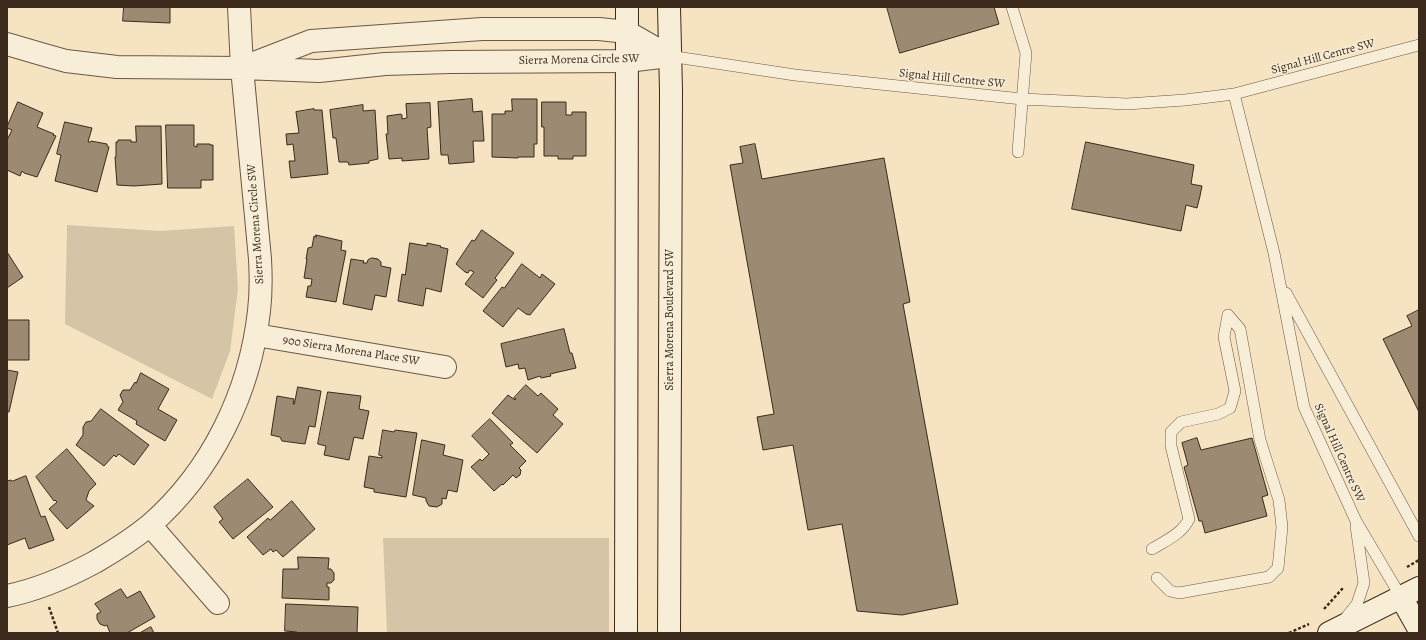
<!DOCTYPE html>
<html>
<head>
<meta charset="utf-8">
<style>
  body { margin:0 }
  #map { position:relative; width:1426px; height:640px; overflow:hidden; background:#f5e3c2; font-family:Alegreya,serif }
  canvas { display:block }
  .frame { position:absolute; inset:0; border:8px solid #3b2a1c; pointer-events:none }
</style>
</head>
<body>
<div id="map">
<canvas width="1426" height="640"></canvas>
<div class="frame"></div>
</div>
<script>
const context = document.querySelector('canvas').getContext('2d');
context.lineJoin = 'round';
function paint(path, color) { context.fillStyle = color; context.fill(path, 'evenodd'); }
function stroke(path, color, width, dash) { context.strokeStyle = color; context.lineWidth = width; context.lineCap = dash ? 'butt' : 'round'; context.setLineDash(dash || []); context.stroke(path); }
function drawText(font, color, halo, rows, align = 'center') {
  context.font = font + ' Alegreya,serif'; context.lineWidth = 3; context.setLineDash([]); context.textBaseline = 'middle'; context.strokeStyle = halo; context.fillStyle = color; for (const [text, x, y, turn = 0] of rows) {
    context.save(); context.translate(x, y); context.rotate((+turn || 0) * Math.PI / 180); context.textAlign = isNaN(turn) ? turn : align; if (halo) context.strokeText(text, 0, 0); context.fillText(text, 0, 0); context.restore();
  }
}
paint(new Path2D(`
  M67,225L160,231L234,226L238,289L230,351L212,399L65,324Z
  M383,538H609V633H387Z`), '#d5c4a6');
const building = new Path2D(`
  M124,7H170V23L123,21Z
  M887,7H994L999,24L900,53Z
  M472,99L473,112L482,111L484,141H473L474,162L449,164L448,155H441L438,102Z
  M512,99H537V144H534V157H518V158L492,157V114H505V111H512Z
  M18,102L43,113L37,127L54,134L53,135L56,136L37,177L24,173L22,171L20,176L7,170V140L12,130L7,128V127Z
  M542,102H566V115H572V112H586V156H573V159H558V156H544V127H542Z
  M430,103L431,127L427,128L429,159L402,161V158L389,159L386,134H388L387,116L401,114L402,115V119L407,118L406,104Z
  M363,105V111L375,110L378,159L369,161V163L349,165L348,162H339L336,138H333L330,110Z
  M314,109V110H322L328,174L291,178L289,161H295L293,144L287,145L286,134L299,133L296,112Z
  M65,122L92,128L88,142H91V141L107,144V146L109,147L97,192L55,181L61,155L57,154Z
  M166,125H194V146L197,147V144H210V145H213V180H201V188H168Z
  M136,126H161L162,184L134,186L117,185L115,157H116V142H118V140H131V142H136Z
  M1086,142L1194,165L1191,184L1202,186L1200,196L1197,208L1186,205L1181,231L1072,209Z
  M755,144L762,179L884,158L910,302L903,304L958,604L902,615L857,611L842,524L808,530L793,445L763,450L757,417L774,414L730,165L743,163L740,147Z
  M482,230L514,253L495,278L497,280L483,298L465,284L474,272L470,270L468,273L465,272L456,264L472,240L474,241Z
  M316,235L342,241L341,250L346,251L336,302L306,297L308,286H311L312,279L304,278L307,259H306L308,248L312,247L314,236L316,237Z
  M410,243L427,246V243L441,246L440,247L448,249L441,292L426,288L423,306L398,301L402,274L405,275Z
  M7,252L23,277L7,288Z
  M372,258L378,259L381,262V266L391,268L386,297L375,295L372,310L343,304L351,259L364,261L363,263H367L368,260Z
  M522,264L540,278L542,274L555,284L530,315L526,314L518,308L503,327L483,311L502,287L504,288Z
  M1419,310V412L1383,339L1412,326L1407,316Z
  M7,320H29V360H7Z
  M564,329L570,353H572L576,368L550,374L551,376L541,378L540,376L528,380L525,368L519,369L518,364L506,367L501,344Z
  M7,370L18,372L9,412H7Z
  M141,373L169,389L158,409L177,420L165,441L136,424L137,421L118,410L123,402L120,395L123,390H130L135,382L136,383Z
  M526,385L538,396L541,393L558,409L553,415L563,424L537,453L492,413L508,395L515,400L516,399L514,398Z
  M298,387L321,391L315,427L309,426L305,444L282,441L280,437L271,435L277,396L294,399L293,404H294Z
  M328,392L361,396L359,409L369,411L363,439L354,437L349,460L324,455L326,446L318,444Z
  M101,409L149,445L134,465L119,454L116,457L114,455L104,466L76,445L83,435V427L86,422L91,421Z
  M490,419L513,443L510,445L526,461L519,468L521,470L520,475L516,478L513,475L503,485L502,484L494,491L471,467L480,459L482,461L489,454L472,436Z
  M383,430L394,432L395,430L417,433L406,497L374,492V489L364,487L369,456L382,458V456L379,455Z
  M1197,438L1201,450L1252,438L1268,495L1262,497L1267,516L1205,533L1202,521H1199L1184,467L1188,465L1182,443Z
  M422,440L445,445L443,455L463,460L457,492L448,490L446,499L442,498V504L437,507L429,506L426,501V498L413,495Z
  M67,449L96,484L89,491L86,500L94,506L67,529L49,509L57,502L55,500L54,501L36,477Z
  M26,476L41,517L45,516L54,540L29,549L25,538L7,545V481L11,480L12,481Z
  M248,479L273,507L233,539L219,522L223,519L214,507Z
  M292,501L315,529L283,557L276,550L273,552L271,549L263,555L247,537L268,518L270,520Z
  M298,557L329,558L328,569H331L334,573V580L331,583H327V587H329V600L282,598L283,569H298Z
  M121,589L127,598L140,591L155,617L127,633H110L107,625L105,626L100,624L97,619V614L101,612L95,604Z
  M286,604L358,607L357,633H297V632L285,631Z
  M151,627L154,633H140Z`);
paint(building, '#9c8a72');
stroke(building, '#3b2a1c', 1);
const lane = new Path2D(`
  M1012,7L1026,53L1018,152
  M669,56L795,75L851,81L1022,99L1127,104L1185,100L1234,94L1419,45
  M1234,94L1274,253L1304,407L1356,521L1401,597
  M1286,293L1419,536
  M1152,549C1165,541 1182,534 1189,519L1171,446V432L1181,422L1218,414L1230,408L1235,391L1224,337L1228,315
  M1157,578L1170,591L1179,593L1269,577L1278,568L1282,527L1279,500L1260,440L1240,329L1228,315
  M1345,619L1357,604L1364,583L1356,526`);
const street = new Path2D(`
  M7,44L41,54L66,61L117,67L242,68L319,71L385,64L450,62L627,61L669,56
  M249,65L311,41L482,29H599L627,32L669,56
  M256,335L445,367
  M150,525L218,603
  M7,596C37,590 67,577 95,562C114,551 133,539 150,525C212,471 250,392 259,311C261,294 261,276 260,259L242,68L239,7`);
const secondary = new Path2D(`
  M1401,597L1419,629
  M626,633L627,7
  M669,633L671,91L669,7
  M1329,633L1419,588`);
stroke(lane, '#6a5846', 12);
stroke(street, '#6a5846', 24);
stroke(secondary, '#3b2a1c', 24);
stroke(new Path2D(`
  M1407,567L1419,560
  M49,607L58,633
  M1324,609L1343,588
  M1289,633L1309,624`), '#3b2a1c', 2.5, [3, 2]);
stroke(lane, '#f8edd7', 11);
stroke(street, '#f8edd7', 22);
stroke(secondary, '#f8edd7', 22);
drawText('12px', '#3b2a1c', '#f8edd7', [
  ["Signal Hill Centre SW",1323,57,-15],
  ["Sierra Morena Circle SW",579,60,-1],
  ["Signal Hill Centre SW",952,79,6],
  ["Sierra Morena Circle SW",256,224,-94],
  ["Sierra Morena Boulevard SW",670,320,-90],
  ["900 Sierra Morena Place SW",351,351,9],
  ["Signal Hill Centre SW",1339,453,66]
]);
</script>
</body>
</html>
